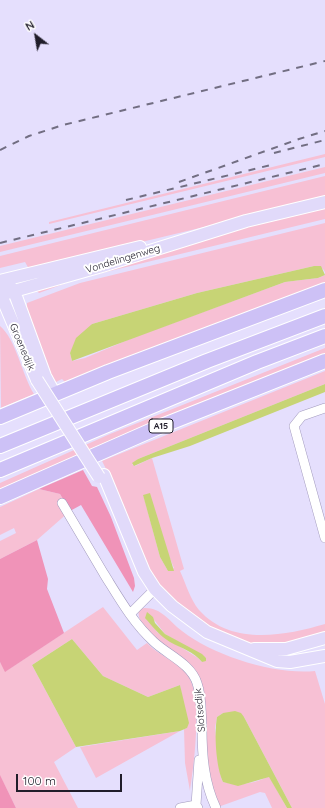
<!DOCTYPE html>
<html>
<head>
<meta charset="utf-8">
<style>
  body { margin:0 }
  #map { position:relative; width:325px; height:808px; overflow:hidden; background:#e5dffd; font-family:Quicksand,sans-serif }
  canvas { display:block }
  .north { position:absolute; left:16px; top:16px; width:40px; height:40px; -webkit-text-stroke:3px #fff; paint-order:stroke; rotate:329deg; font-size:11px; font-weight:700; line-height:16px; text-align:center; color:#201d2a }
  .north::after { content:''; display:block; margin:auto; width:14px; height:18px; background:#201d2a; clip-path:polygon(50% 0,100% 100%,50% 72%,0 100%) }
  .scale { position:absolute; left:16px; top:774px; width:106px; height:18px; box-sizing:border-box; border:2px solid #201d2a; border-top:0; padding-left:5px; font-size:12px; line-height:14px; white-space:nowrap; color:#201d2a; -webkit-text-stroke:3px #fff; paint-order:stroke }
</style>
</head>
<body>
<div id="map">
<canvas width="325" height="808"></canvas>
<div class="north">N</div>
<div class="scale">100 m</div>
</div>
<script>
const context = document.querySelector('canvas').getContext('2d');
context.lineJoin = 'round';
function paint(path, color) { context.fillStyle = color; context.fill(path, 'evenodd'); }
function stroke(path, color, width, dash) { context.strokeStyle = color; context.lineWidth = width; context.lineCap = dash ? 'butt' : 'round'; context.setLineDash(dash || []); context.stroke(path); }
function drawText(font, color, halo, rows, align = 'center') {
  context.font = font + ' Quicksand,sans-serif'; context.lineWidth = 4; context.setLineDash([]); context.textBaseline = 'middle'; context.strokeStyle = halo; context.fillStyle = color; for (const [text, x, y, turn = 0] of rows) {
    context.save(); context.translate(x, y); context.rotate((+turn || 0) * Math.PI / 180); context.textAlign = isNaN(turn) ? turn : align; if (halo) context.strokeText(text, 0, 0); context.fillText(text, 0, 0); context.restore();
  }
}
paint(new Path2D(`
  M325,154V157L49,224V222Z
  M325,167V173L0,252V246Z
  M325,176V198L29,269L25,262L0,268V256Z
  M325,206V219L77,279L39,293L35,289L198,240Z
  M325,223V272L323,269L314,266L197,293L92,324L70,353L72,361L85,358L135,337L285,282L318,278L325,275V282L65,382L62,379L54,383L27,310V303L80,283Z
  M0,326C16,339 22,375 34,394L1,408Z
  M325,348V355L180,412L0,490V483L110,434Z
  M325,371V384L138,459L132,464L135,466L152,458L184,569L180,571C186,584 190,599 199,610C231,646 284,636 325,624V633C303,639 280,647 257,645C222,643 165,604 149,573C140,557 135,539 130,522C123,501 112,481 102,461ZM143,494L174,568L168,571L160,557Z
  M39,489L60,494L70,511L37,540L0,559V541L16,533L14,528L0,535V507Z
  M103,607L137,650L147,643C158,655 175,660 186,673C204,692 194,765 190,791L185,763L184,729L187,728L180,685L148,697L103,676L72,639L32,665L76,747L54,762L78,808H16L0,776V662L6,671Z
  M145,608C162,608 169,621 182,631C214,656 275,675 315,671L325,704V808H292L244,717L223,713L217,717L215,728L221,778L223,782C238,786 255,784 269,776L287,808H272L265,793L260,792L218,807L208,784L201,688L142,624L139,617L138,609ZM146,615L155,621L165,634L206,658L202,662L198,658L157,632Z
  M180,731L96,778L80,747Z`), '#f7c0d4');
paint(new Path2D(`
  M83,470L92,486L97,487L111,517L134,578L135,586L133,592L81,505L70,511L60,494L39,489Z
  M37,540L48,579L47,589L64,633L5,672L0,662V559Z
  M0,775L16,808H0Z`), '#f093b8');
paint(new Path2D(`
  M314,266H321L325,275L318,278L285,282L72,361L70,353L76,338L92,324L197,293Z
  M325,384V392L190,446L152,458L134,466L132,463L138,459Z
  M150,493L171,561L174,571H168L160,557L143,495Z
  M147,612L153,617L155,623L165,634L202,654L206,658V661L202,662C194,652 181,648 170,642C160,636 153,627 145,618Z
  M72,639L103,676L148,697L180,685L189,723L187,728L180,731L76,747L32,665Z
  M235,711L241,713L244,717L292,808H287L269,777L238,786L223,782C216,767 214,734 217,717L223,713Z`), '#c7d475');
const minor = new Path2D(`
  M325,408L302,416L294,426L325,538
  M62,503C76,527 90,550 104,574C119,598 133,623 154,642C168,655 191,664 197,683C202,697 201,713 202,728C202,755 204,783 216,808
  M130,614L155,589
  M180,808L196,805
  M198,808L196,805L199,760`);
const major = new Path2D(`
  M0,281L140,247
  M9,285L14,291L45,376L52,389
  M2,287L1,295L37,380
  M0,295L102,266L246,221L325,202
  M104,475L144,572L155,589L172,606L207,632L277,661L290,662L325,656
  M254,649H286L325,638`);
const highway = new Path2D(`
  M0,417L108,372L325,290
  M0,446L207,361L325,316
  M0,470L257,362L325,336
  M0,497L159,427L325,361`);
stroke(minor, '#a199bd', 10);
stroke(major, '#fff', 14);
stroke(highway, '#fff', 16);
stroke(minor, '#fff', 9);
stroke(major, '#e1dafa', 12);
stroke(highway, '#cdc1f6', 14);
stroke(new Path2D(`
  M0,150L29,136L63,125L325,61
  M274,153L325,140
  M179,182L299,139L325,131
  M126,200L271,165
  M0,243L325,164`), '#726e82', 2, [7, 7]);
const majorBridge = new Path2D(`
  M37,380L99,477`);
stroke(majorBridge, '#fff', 14, []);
stroke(majorBridge, '#e1dafa', 12);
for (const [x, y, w] of [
  [161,426,24]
]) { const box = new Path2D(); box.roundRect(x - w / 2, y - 7, w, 14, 3); context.fillStyle = '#fff'; context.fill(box); stroke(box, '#201d2a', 1); }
drawText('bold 9px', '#201d2a', null, [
  ["A15",161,426]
]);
drawText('10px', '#201d2a', '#fff', [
  ["Vondelingenweg",123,259,-17],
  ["Groenedijk",22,347,67],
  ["Slotsedijk",200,710,-95]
]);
</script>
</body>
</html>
